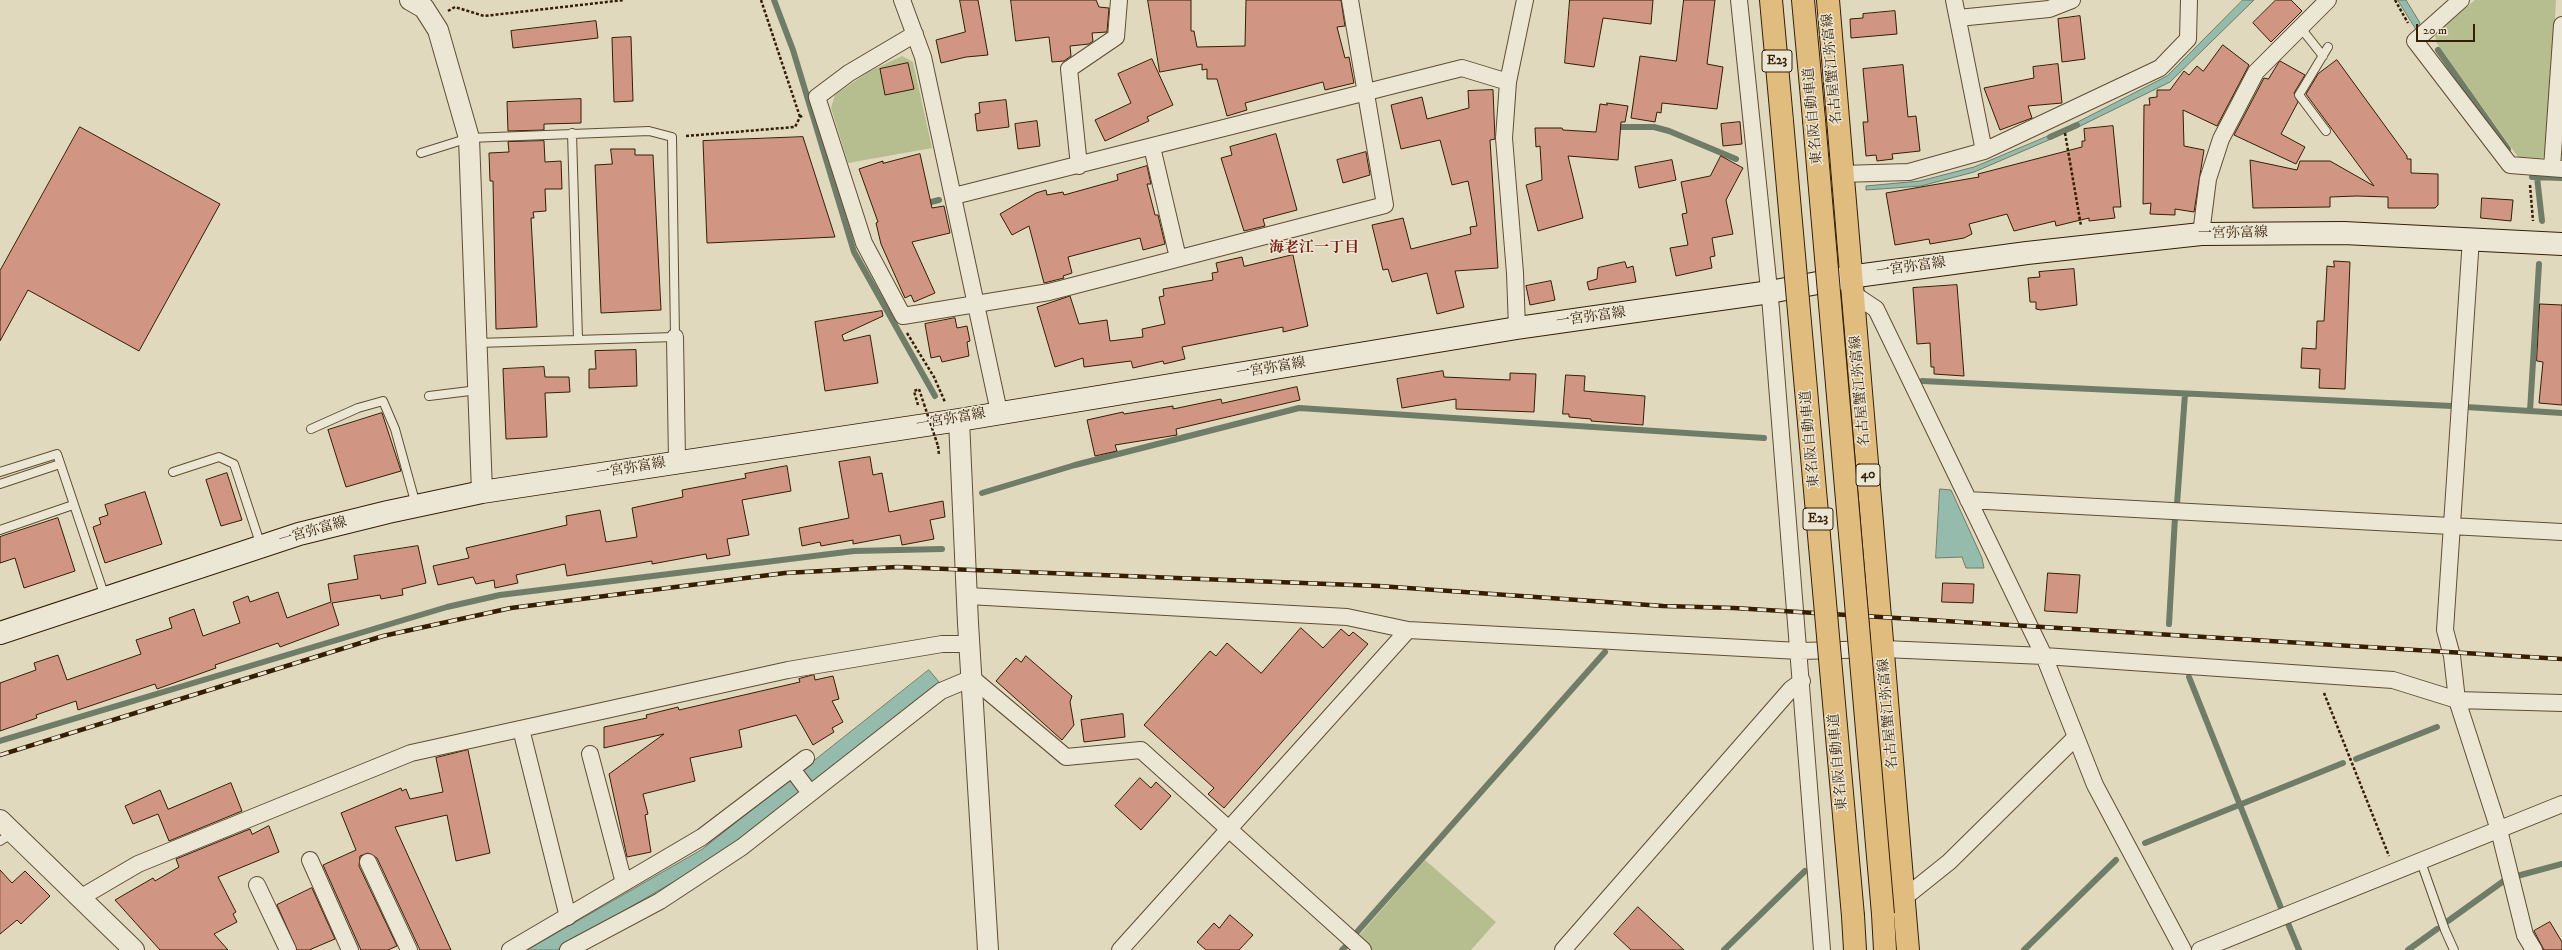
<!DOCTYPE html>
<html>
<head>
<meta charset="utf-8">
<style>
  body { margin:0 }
  #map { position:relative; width:2562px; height:950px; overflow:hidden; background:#e1d9be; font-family:"IM FELL DW Pica",serif }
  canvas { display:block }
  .scale { position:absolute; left:2416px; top:24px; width:59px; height:18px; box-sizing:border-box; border:2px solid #351e03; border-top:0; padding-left:5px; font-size:12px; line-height:14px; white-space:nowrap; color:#351e03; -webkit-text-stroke:3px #ece6d5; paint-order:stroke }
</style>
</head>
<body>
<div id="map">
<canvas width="2562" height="950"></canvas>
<div class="scale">20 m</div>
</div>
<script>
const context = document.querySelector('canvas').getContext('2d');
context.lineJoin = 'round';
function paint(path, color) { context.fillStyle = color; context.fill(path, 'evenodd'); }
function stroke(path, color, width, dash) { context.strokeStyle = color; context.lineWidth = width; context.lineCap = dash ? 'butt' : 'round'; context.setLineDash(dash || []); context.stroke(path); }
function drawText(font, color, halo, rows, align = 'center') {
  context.font = font + ' "IM FELL DW Pica","Noto Serif JP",serif'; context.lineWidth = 3; context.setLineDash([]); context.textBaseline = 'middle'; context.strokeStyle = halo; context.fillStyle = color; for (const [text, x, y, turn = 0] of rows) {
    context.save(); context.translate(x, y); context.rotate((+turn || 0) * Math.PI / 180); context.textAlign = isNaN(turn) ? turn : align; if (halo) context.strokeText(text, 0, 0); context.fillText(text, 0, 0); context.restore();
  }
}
paint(new Path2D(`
  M2475,0H2556L2548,152L2542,158L2518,157L2436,42L2435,34Z
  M902,56L913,62L932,148L848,163L831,108L835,95L868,72Z
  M1425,860L1496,922L1471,950H1371L1357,938Z`), '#b6be8f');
const water = new Path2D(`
  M2243,0H2254L2170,82L2070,131V126L2167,76Z
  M2398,0H2406L2420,23L2416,29Z
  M2056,133L2058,136L1974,172L1921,186L1866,190V186L1920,181L1974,167Z
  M1940,489L1951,490L1982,558L1984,568H1966L1962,557L1936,558Z
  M929,670L939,682L721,854L557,950H527L701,850Z`);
paint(water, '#95bbac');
stroke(water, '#6f7c68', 1);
stroke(new Path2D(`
  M774,0L793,50L854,252L935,396
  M2438,50L2508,149
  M1619,127H1654L1669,131L1736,159
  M2050,137L2077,125
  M2532,177L2562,178
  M2537,177L2542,221
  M923,204L939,200
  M1922,381L2452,406
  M2466,407L2562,413
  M2530,411L2539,264
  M982,493L1075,465L1299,408L1764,438
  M2177,504L2185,394
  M2169,624L2175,517
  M2189,677L2281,908
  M0,741L447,607L500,595L854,551L942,549
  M2356,759L2437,727
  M2145,843L2343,763
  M2517,876L2562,864
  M2287,921L2299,950
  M2448,921L2505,880
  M1357,932L1605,652
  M1342,950L1346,946
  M1724,950L1805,871
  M2024,950L2116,860
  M2408,950L2437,929`), '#6f7c68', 6);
const building = new Path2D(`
  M960,0H978L988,55L966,57L941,63L936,40L965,32Z
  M1011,0H1096L1099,7L1109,8L1107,32L1092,33L1093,41L1089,44L1070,46L1071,56L1064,61L1052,62L1049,37L1016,41Z
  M1148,0H1191V31H1194L1197,47L1245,46L1246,0H1341L1345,26L1337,27L1345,58L1349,57L1354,83L1325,90L1323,82L1293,90L1245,103L1247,110L1227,116L1217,79H1207V69L1202,70V64L1160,72Z
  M1570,0H1653L1651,24L1603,18L1594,67L1565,63Z
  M1684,0H1715L1707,64L1723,67L1717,109L1662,103L1661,113L1657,112L1655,122L1631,118L1640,56L1676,61Z
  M2276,0H2291L2302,11L2271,42L2253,23Z
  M1895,11L1897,34L1851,38L1850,19L1863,18V14Z
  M2080,16L2085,59L2062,62L2058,19Z
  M596,21L598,38L513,48L511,31Z
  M631,37L633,101L614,102L612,38Z
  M2223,45L2249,65L2217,126L2183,110L2184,146L2204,150L2194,212L2175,209V215L2150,214L2151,203L2143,204L2144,105H2150L2149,98L2157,97V90H2170L2184,71L2189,75L2197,66L2203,71Z
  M1152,59L1173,105L1147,117L1149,121L1105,141L1095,120L1131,103L1118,74Z
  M2337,60L2407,156V159H2411V173L2438,174V205L2435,208H2388V197L2357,196L2330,197V207L2253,208L2250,160L2297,170L2300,161H2330L2374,186L2306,94L2318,74Z
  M2280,61L2305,75L2294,93L2298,102L2281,134L2305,147L2296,164L2234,135L2264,78L2268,79Z
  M908,63L914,89L885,95L880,69Z
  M2058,64L2062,103L2028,106L2032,118L2000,130L1984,88L2034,78L2033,67Z
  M1903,65L1908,117L1916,116L1920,151L1892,154L1893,159L1877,161L1876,155L1866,156L1863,122H1868L1863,69Z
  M1493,90L1495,139L1490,140L1498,268L1455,271L1464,307L1437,314L1427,273L1392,282L1388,269L1383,270L1372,225L1403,218L1411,249L1471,234L1470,227L1477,226L1468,181L1452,185L1440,140L1401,149L1391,105L1422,97L1427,119L1469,108L1468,91Z
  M581,99V123L544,124V130L508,131L507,102Z
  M1006,100L1009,127L977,131L975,114L980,113L979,103Z
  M1607,103L1628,106L1625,122H1621L1618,160L1568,156L1583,218L1538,231L1526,185L1542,180L1540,146L1536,147L1535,128H1562L1563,130L1596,132L1600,104L1607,105Z
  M1037,121L1040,146L1018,149L1015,124Z
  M1740,122L1742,144L1723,146L1721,124Z
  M2113,126L2121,207H2113L2115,218L2089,221V218L2056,226L2055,221L2014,231L2007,214L1969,224L1972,234L1964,238L1930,244L1929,239L1895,245L1886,193L1979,177L1978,174L2082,147V141H2085L2084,129Z
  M80,127L220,204L139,351L28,290L0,341V271Z
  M1276,134L1297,210L1263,219L1265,226L1244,231L1221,158L1232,155L1230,147Z
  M803,137L835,237L707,243L703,141Z
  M544,141L545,162L561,161L562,189H545L546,211L533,212L534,218H531L537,327L496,329L493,181H490L489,153L509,152L508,142Z
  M611,149H635V155H653L661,310L601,313L595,165L612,164Z
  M1366,152L1370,175L1343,183L1337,160Z
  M920,154L932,208L944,206L950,233L912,242L935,293L914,302L911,295L905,298L881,244L876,223L878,222L859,169L883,161V163Z
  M1721,156L1743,168L1726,200L1733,234L1712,238L1715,256L1710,257L1712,268L1676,276L1670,248L1688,245L1682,214L1687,213L1681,182L1710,176Z
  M1672,160L1676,180L1639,188L1635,167Z
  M1147,166L1151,184H1147L1155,215H1158L1165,244L1143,250L1140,238L1068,257L1072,273L1063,276L1064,278L1044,283L1029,226L1012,235L1000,214L1036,193L1046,190L1047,195L1063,192L1064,195L1118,180L1117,175Z
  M2482,198L2513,200L2511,221L2481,218Z
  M1293,255L1308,326L1283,332V327L1182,347L1185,359L1164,364L1163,361L1133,368L1131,361L1084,367L1083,358L1055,367L1037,307L1070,296L1079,324L1107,320L1110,341L1143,337L1142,329L1165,324L1159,297L1164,296L1163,289L1213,280L1212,273L1218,272L1216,263L1242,257L1244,266Z
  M2334,261L2350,262L2345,389L2319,388L2320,369L2301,368L2302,348L2316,349L2317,321H2324L2327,266L2334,267Z
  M1625,262L1627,268L1633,266L1636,282L1589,290L1587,282L1597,279L1598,268Z
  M2074,269L2077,305L2041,310L2036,309V302H2030L2028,278L2040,277L2039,272Z
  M1551,281L1555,300L1530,305L1526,286Z
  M1957,285L1964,376L1934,374V367H1931L1930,343L1917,344L1913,288Z
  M2540,304L2562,305V405L2539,403L2543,362L2537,361Z
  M882,311L883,316L842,335L844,341L870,335L878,383L825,391L815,322Z
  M955,318L957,328L967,326L970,341L967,342L969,356L942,362L940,356L931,358L925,324Z
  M636,350L637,386L589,388V369H596L595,351Z
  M544,367L545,377H569L570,392L545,393L547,437L506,439L503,369Z
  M1443,371L1444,377L1510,380V373L1536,374L1534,412L1456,409V399L1402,408L1397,379Z
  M1566,375L1585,376L1584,391L1645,396L1643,425L1591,421V419L1569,417V414H1563Z
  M1297,387L1300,400L1176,429L1177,435L1115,445L1117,451L1095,456L1087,420L1123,412L1124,414L1173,406V409L1221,399L1222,403Z
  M382,413L401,471L346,487L328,430Z
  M870,457L873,475L882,473L889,512L943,501L945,517L930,520L934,539L902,545L900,535L853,544V540L821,546L820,542L802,546L799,528L849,518L839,462Z
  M787,466L791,491L742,500L749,535L727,539L730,555L707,559L706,554L652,564V561L567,576L565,564L516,575L518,583L495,588L494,580L476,584L473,577L438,585L433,566L469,558L466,548L567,525L566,516L600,510L606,542L637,537L632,508L683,497L682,490L746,478L745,474Z
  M227,473L242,520L221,526L206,480Z
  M145,492L162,544L105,563L93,527L101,524L99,518L108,515L105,505Z
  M58,518L75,571L24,588L15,558L0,563V537Z
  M418,546L426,583L402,589L403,595L381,599L380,595L332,603L339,625L280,647L278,643L215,665L216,668L157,689L155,684L78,710L76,701L36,715L37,718L0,731V683L36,670L34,663L58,655L67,680L141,654L136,640L172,628L169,618L194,609L203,636L240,623L233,602L248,596L250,602L278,592L287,618L331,602L328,584L358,579L354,556Z
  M2048,573L2080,575L2077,613L2045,611Z
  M1943,583L1974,584L1973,603L1942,602Z
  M1301,628L1323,648L1341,629L1349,636L1353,632L1368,644L1224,808L1208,794L1214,788L1144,725L1210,651L1216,656L1227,643L1261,673Z
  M1026,656L1072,696L1070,702L1074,725L1062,740L996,681L1016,658L1021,662Z
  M814,675L815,680L833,676L839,699L832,701L843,722L832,728L834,732L813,745L796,715L739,730L742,747L690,758L695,781L643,794L648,814L645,815L651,852L627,857L609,774L664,734L604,748V727L647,718L646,715L678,707L679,710L800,682L799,679Z
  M1123,714L1125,737L1084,742L1081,720Z
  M468,750L490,853L456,861L447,815L395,827L451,950H420L377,858L368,853L360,856L359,866L397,946L388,950H361L323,865L356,850L341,813L401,788L402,791L406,789L410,799L443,792L436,758Z
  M1140,778L1151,788L1156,782L1171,796L1141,830L1115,806Z
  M231,783L242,811L169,841L158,814L133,824L125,806L160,790L168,809Z
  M269,826L279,852L218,877L236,912L233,914L237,922L214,934L228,950H160L115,900L153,878L155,881L179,867L176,859L250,829L252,834Z
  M0,870L12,883L25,871L50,896L21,924L17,920L0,934Z
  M312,888L335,939L309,950H297L277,905Z
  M1638,907L1684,950H1631L1614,934Z
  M1230,915L1253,935L1239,950H1206L1197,942L1214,923L1219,928Z
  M2550,922L2562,942V950H2544L2534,931Z`);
paint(building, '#d09583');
stroke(building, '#351e03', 1);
const service = new Path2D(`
  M2300,27L2323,56
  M2326,131L2299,95L2328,47
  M572,133L578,339
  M421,153L469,138L649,131L672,137L675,337L477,343
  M429,396L478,390
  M311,429L358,408L383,401L395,429L416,505
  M0,472L57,454L105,597
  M173,472L219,457L234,464L261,546
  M0,484L60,464
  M0,530L73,505
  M0,841L13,833
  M2421,862L2445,930L2454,950`);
const minor = new Path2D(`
  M902,0L923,57L999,412
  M1739,0L1771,309L1822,950
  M1954,0L1984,151
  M2461,0L2415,41L2510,165L2562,169
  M1958,18L2049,9L2072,0
  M915,34L849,73L817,97L864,243L903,316L1049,292L1385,205L1350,0
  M1152,147L1178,258
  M1079,166L1069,69L1116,37L1119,0
  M2552,168L2562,25
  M1841,174L1909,172L1984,151L2160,68L2188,39L2189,0
  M954,196L1462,68L1508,82
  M2201,234L2208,179L2221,139L2256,72L2328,0
  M2471,238L2445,630L2452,656L2457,700L2499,830L2525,935L2534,950
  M1852,293L1876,309L2044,656L2095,785L2183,950
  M1517,328L1515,273L1504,138L1508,82L1525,0
  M675,337L677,461
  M1968,500L2562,532
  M968,596L1347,617L1408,630L1799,651L1884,649L2044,656L2393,680L2457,700L2562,703
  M521,729L568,917
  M590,754L624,883
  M792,769L810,793
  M310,860L350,950
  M368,862L409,950
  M257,885L288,950
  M80,898L138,864L411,753L788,670L942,644H970
  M1904,898L1949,862L2076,737
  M510,950L702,837L806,758
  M568,950L660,901L742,847L941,691L972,678L1066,757L1141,750L1363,950
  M1120,950L1408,630
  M1563,950L1791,689L1802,681
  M2200,950L2562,804`);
const tertiary = new Path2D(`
  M410,0L424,8L438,30L469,138L482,492
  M959,420L968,623L988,950
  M0,820L134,950`);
const secondary = new Path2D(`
  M0,633L299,534L388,512L482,492L959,420L1517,328L1770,292L1849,277L2027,253L2201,234L2344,233L2562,244`);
const primary = new Path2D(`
  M1828,0L1908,950`);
const motorway = new Path2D(`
  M1771,0L1782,121
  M1803,0L1814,120
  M1883,914L1885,950
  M1853,916L1855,950`);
stroke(service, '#604d32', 10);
stroke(minor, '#604d32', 18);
stroke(tertiary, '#604d32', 22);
stroke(secondary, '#351e03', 24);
stroke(primary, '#351e03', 24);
stroke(motorway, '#351e03', 24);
stroke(new Path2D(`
  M761,0L800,117
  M2395,0L2408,23
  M448,11L455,7L484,16L624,0
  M2065,133L2081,226
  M686,136L795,127L800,117L804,115
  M2530,185L2533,221
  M907,333L934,377L945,402
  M918,405L914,391L919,389L924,404
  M938,446L939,455
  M2324,693L2389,856`), '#351e03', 2.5, [3, 2]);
stroke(service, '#ece6d5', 8);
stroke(minor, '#ece6d5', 16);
stroke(tertiary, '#ece6d5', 20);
stroke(secondary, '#ece6d5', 22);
stroke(primary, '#e0bc7f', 22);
stroke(motorway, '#e0bc7f', 22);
const rail = new Path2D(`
  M0,755L383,636L511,608L785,573L897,567L1379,586L1663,606L1734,608L2562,659`);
stroke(rail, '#351e03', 4.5);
stroke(rail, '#ece6d5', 3, [9]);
const motorwayBridge = new Path2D(`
  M1814,120L1883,914
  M1782,121L1853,916`);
stroke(motorwayBridge, '#351e03', 24, []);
stroke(new Path2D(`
  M924,404L938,446`), '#351e03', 2.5, [3, 2]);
stroke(motorwayBridge, '#e0bc7f', 22);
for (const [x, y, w] of [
  [1777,61,30],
  [1868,475,24],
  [1818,519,30]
]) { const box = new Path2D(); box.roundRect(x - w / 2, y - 11, w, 22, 3); context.fillStyle = '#ece6d5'; context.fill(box); stroke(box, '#351e03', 1); }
drawText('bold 13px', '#351e03', null, [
  ["E23",1777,61],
  ["40",1868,475],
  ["E23",1818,519]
]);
drawText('14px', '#351e03', '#ece6d5', [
  ["名古屋蟹江弥富線",1833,69,-95],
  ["東名阪自動車道",1814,116,-95],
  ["一宮弥富線",2233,234,-1],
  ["一宮弥富線",1911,268,-8],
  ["一宮弥富線",1591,318,-8],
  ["一宮弥富線",1271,369,-9],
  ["名古屋蟹江弥富線",1861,391,-95],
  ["一宮弥富線",951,420,-10],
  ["東名阪自動車道",1811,439,-95],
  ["一宮弥富線",631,469,-9],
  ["一宮弥富線",313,532,-16],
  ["名古屋蟹江弥富線",1889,714,-95],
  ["東名阪自動車道",1839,762,-95]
]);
drawText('bold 15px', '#7a1f14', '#ece6d5', [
  ["海老江一丁目",1314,249]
]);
</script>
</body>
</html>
